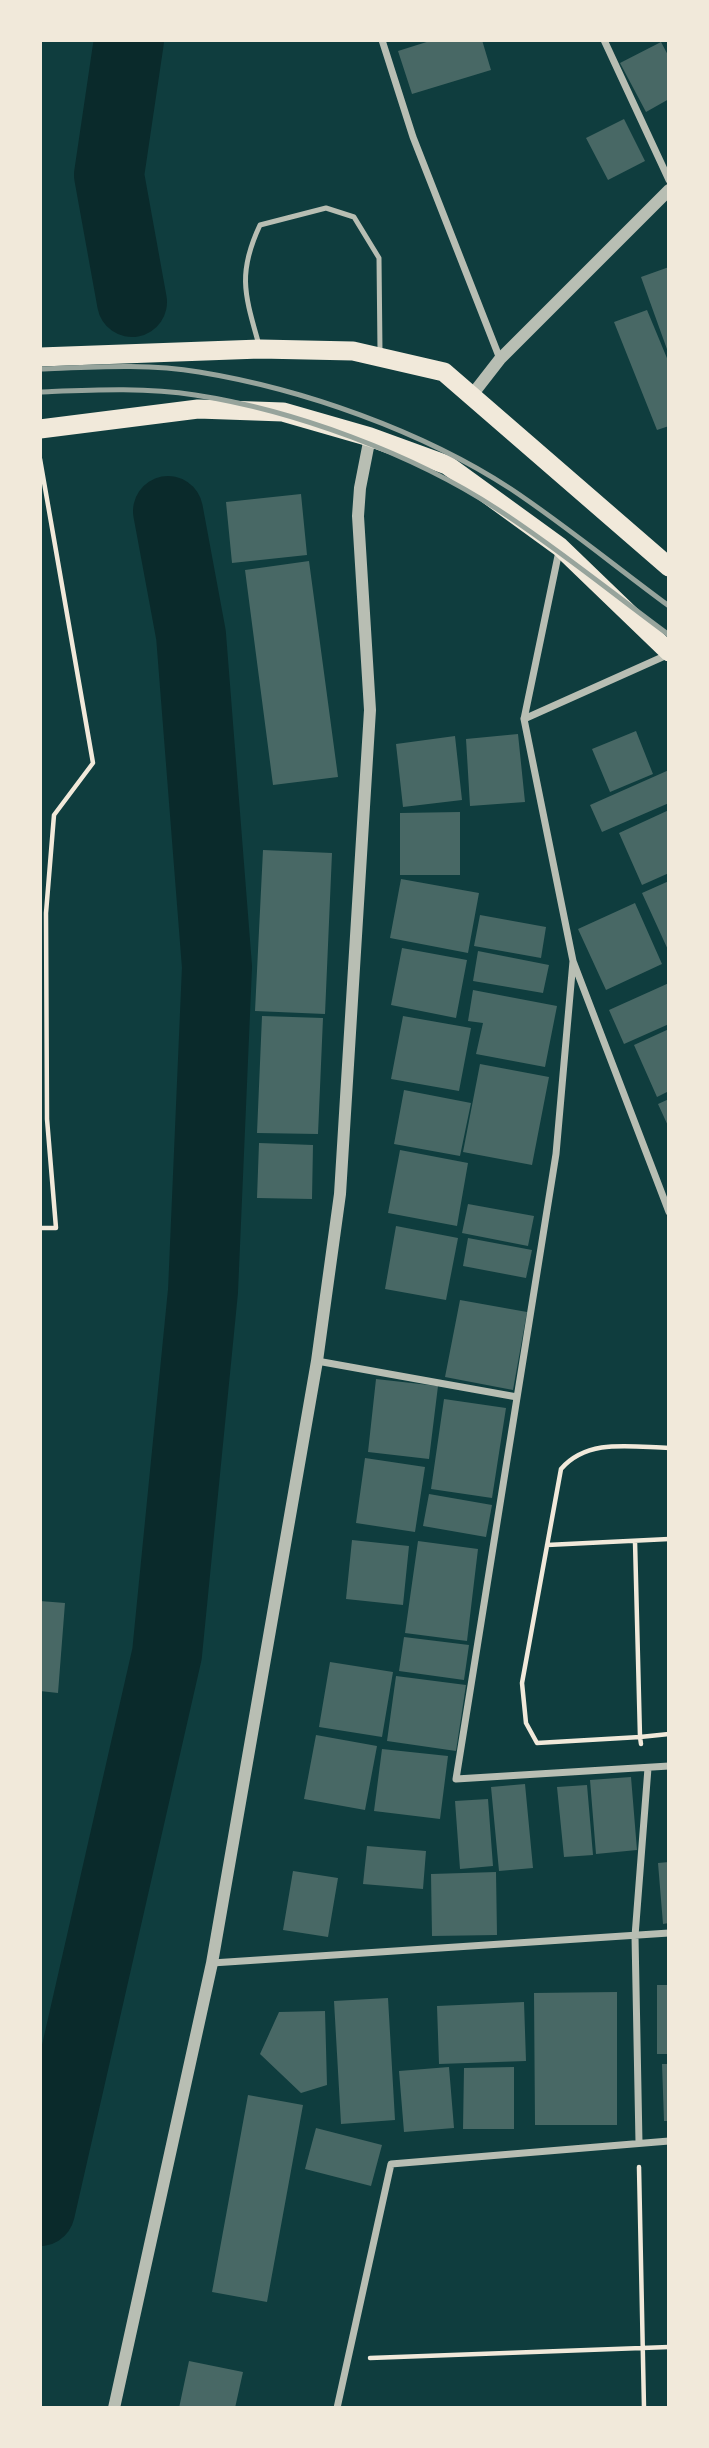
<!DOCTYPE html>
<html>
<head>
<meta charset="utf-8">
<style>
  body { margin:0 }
  #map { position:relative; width:709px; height:2448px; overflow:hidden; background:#0f3d3e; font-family:Inter,sans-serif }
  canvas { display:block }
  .frame { position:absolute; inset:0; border:42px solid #f1e9da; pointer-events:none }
</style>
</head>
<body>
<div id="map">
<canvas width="709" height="2448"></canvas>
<div class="frame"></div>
</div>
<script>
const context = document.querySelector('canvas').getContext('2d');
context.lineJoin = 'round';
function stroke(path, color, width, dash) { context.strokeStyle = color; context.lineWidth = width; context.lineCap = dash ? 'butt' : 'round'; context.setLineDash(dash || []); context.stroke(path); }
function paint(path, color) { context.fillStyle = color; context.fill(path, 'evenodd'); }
stroke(new Path2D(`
  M129,40L109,175L132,302
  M40,2211L167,1654L203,1291L217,967L191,635L168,511`), '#0a2a2b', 70);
paint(new Path2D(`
  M433,40H482L491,70L412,94L398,51Z
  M661,42L669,57V99L646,112L620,63Z
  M624,119L645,161L608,180L586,138Z
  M669,267V352H668L641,277Z
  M647,310L669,363V426L657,430L614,322Z
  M301,494L307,555L232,563L226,502Z
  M309,561L338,777L273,785L245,570Z
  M636,731L653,774L610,792L592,749Z
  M518,734L525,802L470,806L466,739Z
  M455,736L462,800L403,807L396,744Z
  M669,770V803L602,832L590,805Z
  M669,810V873L642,885L619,833Z
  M460,812V875H400V813Z
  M263,850L332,853L325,1014L255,1011Z
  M401,879L479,893L468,953L390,938Z
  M669,881V952L642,893Z
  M635,903L662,964L606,990L578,929Z
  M480,915L546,927L541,958L474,946Z
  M402,948L467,960L456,1018L391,1005Z
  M478,951L549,965L543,993L473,981Z
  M669,983V1024L624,1044L609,1010Z
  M473,990L557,1006L545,1067L476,1054L483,1023L468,1021Z
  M262,1016L323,1018L318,1134L257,1133Z
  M403,1016L471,1028L459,1091L391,1079Z
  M669,1029V1091L657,1097L634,1045Z
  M480,1064L549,1077L532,1165L463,1152Z
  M404,1090L471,1103L460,1156L394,1144Z
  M669,1099V1128L658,1104Z
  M259,1143L313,1145L312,1199L257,1198Z
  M400,1150L468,1163L457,1226L388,1213Z
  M468,1204L534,1216L528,1246L462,1233Z
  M396,1226L458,1238L446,1300L385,1289Z
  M468,1238L532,1250L526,1278L463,1266Z
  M460,1300L527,1312L513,1390L445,1377Z
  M376,1379L438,1386L429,1459L368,1452Z
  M444,1399L506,1408L492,1498L431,1489Z
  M365,1458L425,1467L415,1532L356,1523Z
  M429,1494L492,1505L486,1537L423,1526Z
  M352,1540L409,1546L403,1605L346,1599Z
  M418,1541L478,1549L467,1641L405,1633Z
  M40,1601L65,1603L58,1693L40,1691Z
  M404,1637L469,1645L464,1680L399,1671Z
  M330,1662L393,1672L382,1737L319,1727Z
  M396,1676L466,1685L456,1751L387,1741Z
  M316,1735L377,1746L365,1810L304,1799Z
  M382,1749L448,1756L440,1819L374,1811Z
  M631,1777L637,1850L596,1854L590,1780Z
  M525,1784L533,1868L499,1871L491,1787Z
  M587,1785L593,1855L564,1857L557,1787Z
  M488,1799L493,1866L460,1869L455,1801Z
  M367,1846L426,1851L423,1889L363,1884Z
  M669,1862V1923L663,1924L658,1863Z
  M293,1871L338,1878L328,1937L283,1930Z
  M496,1872L497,1935L432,1936L431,1874Z
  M657,1985H669V2054H657Z
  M617,1992V2125H535L534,1993Z
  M388,1998L395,2120L341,2124L334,2001Z
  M524,2002L526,2061L439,2064L437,2006Z
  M325,2011L327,2085L301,2093L260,2054L279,2012Z
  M662,2064H669V2121H664Z
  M449,2067L454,2128L404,2132L399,2071Z
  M514,2067V2129H463L464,2068Z
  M248,2095L303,2105L267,2302L212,2292Z
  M316,2128L382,2145L371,2186L305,2169Z
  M189,2361L243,2372L235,2408H179Z`), '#486865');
stroke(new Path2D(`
  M40,459L93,763L54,815L46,913L47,1119L56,1228H40
  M635,1541L640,1737L669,1734
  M547,1545L669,1539
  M641,1744L640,1737L537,1743L526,1723L522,1683L561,1469C588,1438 631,1447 669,1448
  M639,2167L644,2408
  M370,2358L669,2347`), '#f1e9da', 4.5);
stroke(new Path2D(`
  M259,345C245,295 237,274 260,225L326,208L354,217L379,258L380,351`), '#b8beb3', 5);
stroke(new Path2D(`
  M382,40L413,137L500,359
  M604,40L669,180
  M559,551L524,719L573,961L669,1212
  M524,719L667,655
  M573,961L556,1154L456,1779L669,1766
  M317,1361L517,1397
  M212,1963L669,1933
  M639,2143L635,1936L648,1768
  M337,2408L391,2164L669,2141`), '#b8beb3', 7);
stroke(new Path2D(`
  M472,395L500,359L669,190
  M114,2408L212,1963L317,1361L340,1194L370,710L358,516L360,488L370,437`), '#b8beb3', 12);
stroke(new Path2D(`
  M40,357L260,349L353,351L444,372L669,567
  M40,429L198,409L283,412L370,437L447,465L560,547L669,652`), '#f1e9da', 19);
stroke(new Path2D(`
  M40,369C93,367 147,363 199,372C303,389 422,431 511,489C565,525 616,567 669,606
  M40,392C91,390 144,387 195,395C294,410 413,454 497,509C556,547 612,593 669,635`), '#97a49c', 5);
</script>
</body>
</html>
